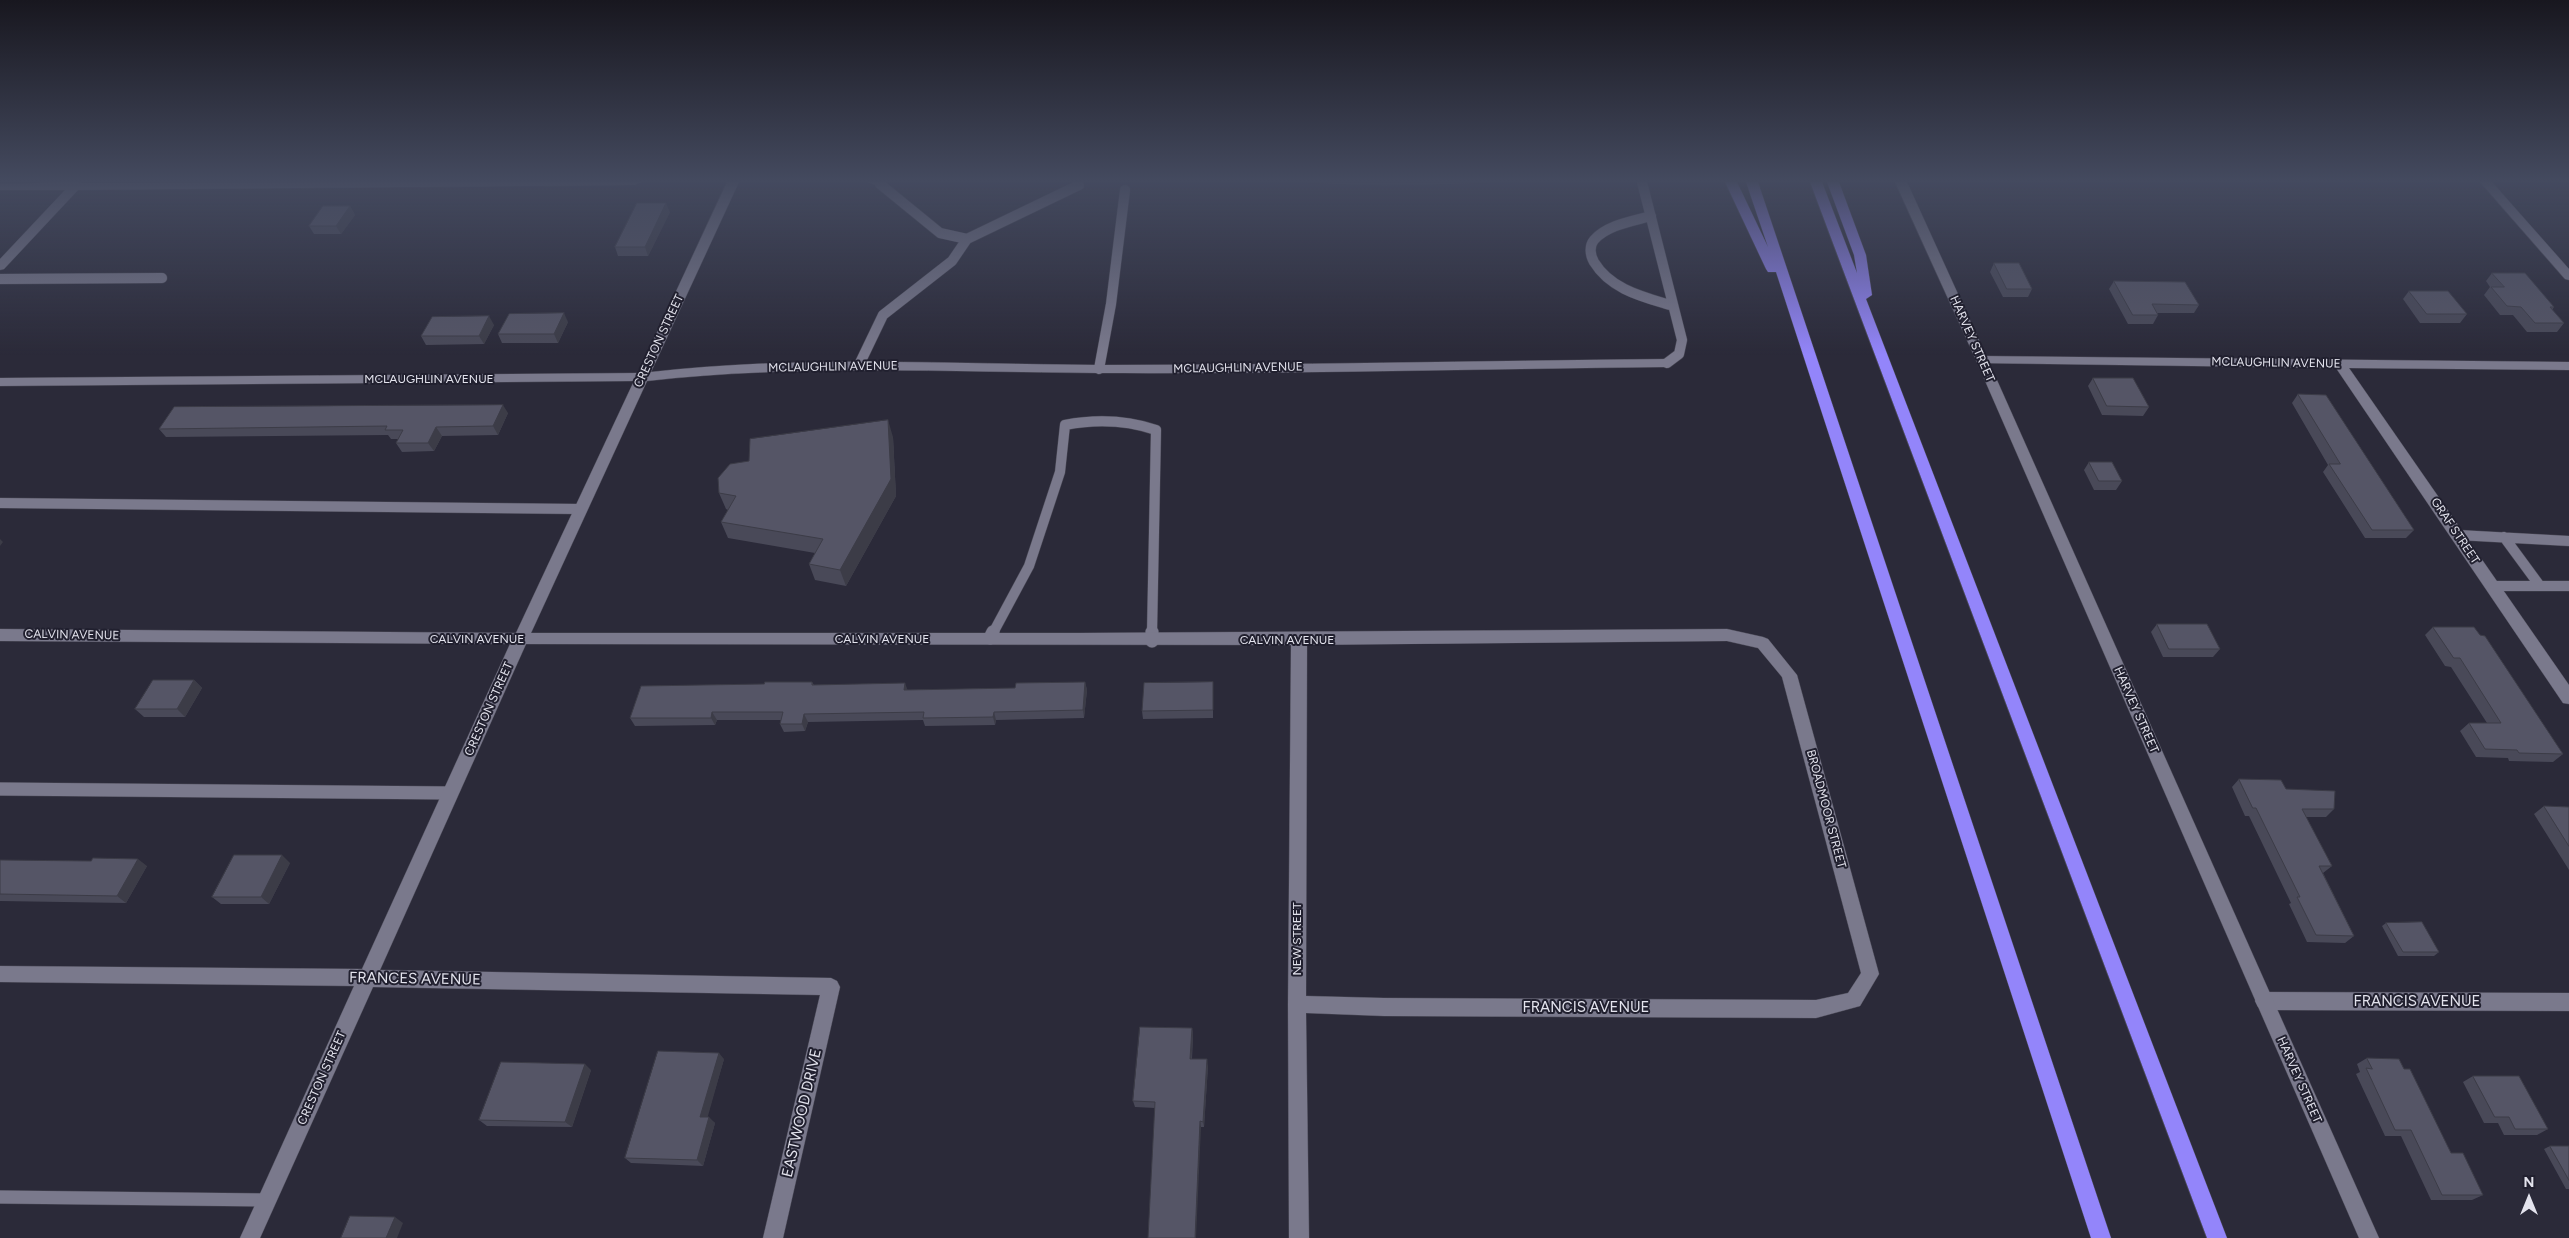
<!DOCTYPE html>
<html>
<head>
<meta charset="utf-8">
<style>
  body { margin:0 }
  #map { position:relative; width:2569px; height:1238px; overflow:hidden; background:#2b2a39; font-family:Figtree,sans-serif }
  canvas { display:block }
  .north { position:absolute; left:2504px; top:1173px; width:50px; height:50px; -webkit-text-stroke:4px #21202f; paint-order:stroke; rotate:0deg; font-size:14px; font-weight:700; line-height:20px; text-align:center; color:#e3e3ed }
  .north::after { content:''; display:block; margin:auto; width:18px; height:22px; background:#e3e3ed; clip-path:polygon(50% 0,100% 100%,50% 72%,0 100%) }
</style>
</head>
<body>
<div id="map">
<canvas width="2569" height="1238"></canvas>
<div class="north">N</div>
</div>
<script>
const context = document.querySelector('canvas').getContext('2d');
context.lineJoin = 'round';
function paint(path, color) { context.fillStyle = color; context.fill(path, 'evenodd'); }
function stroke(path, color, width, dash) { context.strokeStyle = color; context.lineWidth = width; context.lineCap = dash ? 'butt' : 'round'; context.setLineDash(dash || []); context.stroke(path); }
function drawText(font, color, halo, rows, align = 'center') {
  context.font = font + ' Figtree,sans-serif'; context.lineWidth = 4; context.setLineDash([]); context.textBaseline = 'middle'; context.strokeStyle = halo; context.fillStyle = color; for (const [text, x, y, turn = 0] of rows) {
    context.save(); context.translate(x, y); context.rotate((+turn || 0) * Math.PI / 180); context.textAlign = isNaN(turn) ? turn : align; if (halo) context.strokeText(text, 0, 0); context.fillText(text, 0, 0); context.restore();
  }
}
paint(new Path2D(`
  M1281,182H1524L1385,186Z`), '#353448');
const laneFar1 = new Path2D(`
  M1642,182L1682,340L1679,354L1667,363
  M880,184L940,233L967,239L1079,185L1078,182
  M1651,216C1633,221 1607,225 1594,240C1589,246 1590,255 1594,262C1611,290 1644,297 1673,306
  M0,279L162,278
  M859,365L883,315L952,261L967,239
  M1099,369L1111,304L1125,190
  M0,503L580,509
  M2458,535L2569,541
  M2504,537L2540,586
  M2492,586H2569
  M993,633L1029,566L1060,472L1065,425C1096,419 1126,420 1156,430L1152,633`);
const lane = new Path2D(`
  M990,638L993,632
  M1152,641V632
  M0,789L451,793
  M0,1197L267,1200`);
const street = new Path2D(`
  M73,182L84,183L641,182L635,185L78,190L4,269L0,270V259L65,190H0V184Z
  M727,182H739L651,372C801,355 950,364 1100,365C1289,365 1478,361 1667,359L1673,363L1667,367C1477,369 1288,374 1098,373C947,372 797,364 647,381L531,633H1079L1727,629L1763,637L1768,639L1797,675L1879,974L1860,1006L1816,1018L1384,1016L1306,1013L1309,1238H1289L1288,1004L1291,645L526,644L380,970L831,978L837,981L840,987L783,1238H763L820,995L373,987L260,1238H240L354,986L0,982V966L362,969L510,644L0,641V629L516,633L634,381L0,386V378L638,373ZM1727,641L1758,648L1782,677L1861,973L1848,993L1816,1000L1384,998L1306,996L1307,645Z
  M868,182H884L886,184L880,187Z
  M2480,182H2492L2569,269V280L2565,279Z
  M1982,356L2569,362V370L2349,368L2569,685V704L2563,703L2336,368L1977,363L1976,360L1977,357Z
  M2264,992L2569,993V1011L2264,1010L2258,1007L2255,1001L2258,995Z`);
const secondary = new Path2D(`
  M1895,182H1907L1988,360L2379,1238H2359L1976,360Z`);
const highway = new Path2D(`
  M1725,182H1737L1768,247L1746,182H1758L2111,1238H2091L1776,272H1768L1766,269Z
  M1810,182H1822L1857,273L1854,255L1827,182H1839L1866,255L1872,295L1866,299L2227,1238H2207Z`);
stroke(laneFar1, '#494855', 11);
stroke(lane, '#494855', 14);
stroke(street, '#494855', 1);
stroke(secondary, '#494855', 1);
stroke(highway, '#494855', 1);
stroke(laneFar1, '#7a798c', 10);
stroke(lane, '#7a798c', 13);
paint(street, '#7a798c');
paint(secondary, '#7a798c');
paint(highway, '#9385fa');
paint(new Path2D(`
  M350,206L355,215L341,234H314L309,226Z
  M670,212L648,256H618L615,247Z
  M1994,263L2032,289L2028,297H2003L1990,272Z
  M2492,273L2554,307L2552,310L2564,323L2557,332H2527L2513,315H2500L2484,295L2490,287L2486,281Z
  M2114,281L2199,305L2194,313H2157L2158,315L2153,324H2128L2109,289Z
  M2409,291L2467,314L2460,323H2420L2403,299Z
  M568,322L558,343H502L498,334Z
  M494,325L484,344L426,345L421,336Z
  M2093,378L2149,407L2143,416L2102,415L2088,386Z
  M2298,394L2414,530L2406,538H2365L2323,472L2328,465L2292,403Z
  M508,413L498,435L442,436L434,451L402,452L396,443L399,439H391L388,435L166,437L159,429Z
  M893,437L896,496L846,586L815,580L809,564L815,553L728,538L721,522L728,510L726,509L719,493L749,461Z
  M2089,462L2122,481L2116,490H2094L2084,470Z
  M2157,624L2220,649L2213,657H2163L2151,632Z
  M2433,627L2563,754L2553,762L2509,761L2508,758L2476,757L2460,731L2469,723H2487L2451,667L2445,666L2425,635Z
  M194,680L202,688L185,717H144L135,709Z
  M812,682L814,685L908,690L1015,688L1085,682L1087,690L1084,718L996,720L995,725L925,726L923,720L808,722L805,731L784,732L780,724L781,720H717L715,725L635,726L630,718L764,684Z
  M1213,690V718L1143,719L1142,711Z
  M2239,779L2286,789L2334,809L2326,817H2306L2332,866L2323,873L2354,936L2345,943L2307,942L2289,904L2291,903L2249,816H2245L2232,787Z
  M2544,806L2569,807V870L2534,814Z
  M0,860L147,866L126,903L0,901Z
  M290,863L269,904H221L212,897Z
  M2386,923L2439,952L2434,956H2398L2382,926Z
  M1192,1028L1193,1035L1192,1059L1208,1066L1204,1127H1201L1155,1108L1135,1107L1133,1101Z
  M2367,1058L2404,1069L2451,1153L2483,1195L2472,1200H2431L2401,1136H2385L2356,1074L2360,1072L2357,1064Z
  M724,1059L707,1117L715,1123L703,1166L631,1163L625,1158Z
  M591,1070L572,1127L487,1126L479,1120Z
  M2473,1076L2548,1129L2537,1135H2504L2498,1123H2484L2463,1082Z
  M2550,1146H2569V1189H2566L2544,1149Z`), '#494958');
paint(new Path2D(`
  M666,203L670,212L648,256L645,247Z
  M350,206L355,215L341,234L336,226Z
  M564,313L568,322L558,343L554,334Z
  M489,316L494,325L484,344L479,336Z
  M503,405L508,413L498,435L493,426Z
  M888,420L893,437L896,496L846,586L840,570Z
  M436,427L442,436L434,451L428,443Z
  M0,539L3,542L0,546Z
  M194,680L202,688L185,717L177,709Z
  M1085,682L1087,690L1084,718L1083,710Z
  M905,683L908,691L904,690Z
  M712,712L717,720L715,725L711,718Z
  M994,712L996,720L995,725L993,717Z
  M804,714L808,722L805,731L802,724Z
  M282,855L290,863L269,904L261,897Z
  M138,859L147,866L126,903L117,896Z
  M1192,1028L1193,1035L1191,1065L1190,1059Z
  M719,1053L724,1059L706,1123L700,1117Z
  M1207,1059L1208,1066L1204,1127L1203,1122Z
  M585,1064L591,1070L572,1127L565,1122Z
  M709,1117L715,1123L703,1166L697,1160Z
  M1200,1121L1201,1127L1196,1238H1195Z
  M395,1217L403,1223L397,1238H386Z`), '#3c3c47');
const building = new Path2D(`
  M637,203H666L645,247H615Z
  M323,206H350L336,226H309Z
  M1994,263H2019L2032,289H2007Z
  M2492,273H2525L2554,307H2550L2564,323H2535L2521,307L2507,306L2491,287H2504Z
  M2114,281L2185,282L2199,305L2152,304L2158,315H2133Z
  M2409,291H2448L2467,314H2427Z
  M564,313L554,334H498L509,314Z
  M489,316L479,336H421L432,317Z
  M2093,378H2133L2149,407L2107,406Z
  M2298,394L2326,395L2414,530H2372L2329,464H2340Z
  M503,405L493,426L436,427L428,443H396L403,430H385L387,426L159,429L174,407Z
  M888,420L891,479L840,570L809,564L823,539L721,522L736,496L719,493L718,478L730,464L749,461L750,439Z
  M2089,462H2112L2122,481H2099Z
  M2157,624H2207L2220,649H2169Z
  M2433,627H2474L2480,635L2485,636L2563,754L2519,753L2517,750L2485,749L2469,723H2501L2460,658H2454Z
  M153,680H194L177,709H135Z
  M765,682H812V685L905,683L904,690L1015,688L1016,683L1085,682L1083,710L994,712L993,717L923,718L924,712L804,714L802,724H780L783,712H712L711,718H630L641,686L764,684Z
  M1213,682V710L1142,711L1144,683Z
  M2239,779L2281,780L2286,789L2335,791L2334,809H2302L2332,866H2319L2354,936L2316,935L2297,897H2300L2256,808H2253Z
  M2544,806L2569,807V846Z
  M234,855H282L261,897H212Z
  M93,858L138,859L117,896L0,894V860L91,861Z
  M2422,922L2439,952H2403L2386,923Z
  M1140,1027L1192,1028L1190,1059H1207L1203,1122L1200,1121L1195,1238H1148L1155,1102L1133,1101Z
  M658,1051L719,1053L700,1117H709L697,1160L625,1158Z
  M2367,1058L2399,1059L2404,1069H2410L2451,1153H2463L2483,1195H2442L2411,1130H2395L2366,1068L2372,1069Z
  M501,1062L585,1064L565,1122L479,1120Z
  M2473,1076H2519L2548,1129H2515L2509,1117H2495Z
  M2550,1146H2569V1180Z
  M350,1216L395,1217L386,1238H341Z`);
paint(building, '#556');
stroke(building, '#3c3c47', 1);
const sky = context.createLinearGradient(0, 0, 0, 355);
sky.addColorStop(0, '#18171f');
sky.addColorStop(0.51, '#444a5f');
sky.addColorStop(1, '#444a5f00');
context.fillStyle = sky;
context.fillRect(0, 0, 2569, 355);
drawText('12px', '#e3e3ed', '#21202f', [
  ["HARVEY STREET",1972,339,66],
  ["CRESTON STREET",659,341,-65],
  ["MCLAUGHLIN AVENUE",2276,363,1],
  ["MCLAUGHLIN AVENUE",833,367,-1],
  ["MCLAUGHLIN AVENUE",1238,368,-1],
  ["MCLAUGHLIN AVENUE",429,379],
  ["GRAF STREET",2455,531,56],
  ["CALVIN AVENUE",72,635,1],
  ["CALVIN AVENUE",477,639],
  ["CALVIN AVENUE",882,639],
  ["CALVIN AVENUE",1287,640],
  ["CRESTON STREET",489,709,-66],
  ["HARVEY STREET",2136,710,66],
  ["BROADMOOR STREET",1826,809,75],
  ["NEW STREET",1297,939,-90],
  ["CRESTON STREET",322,1078,-66],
  ["HARVEY STREET",2299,1080,66]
]);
drawText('15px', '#e3e3ed', '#21202f', [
  ["FRANCES AVENUE",415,979,1],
  ["FRANCIS AVENUE",2417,1002],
  ["FRANCIS AVENUE",1586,1008],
  ["EASTWOOD DRIVE",802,1113,-77]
]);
</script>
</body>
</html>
